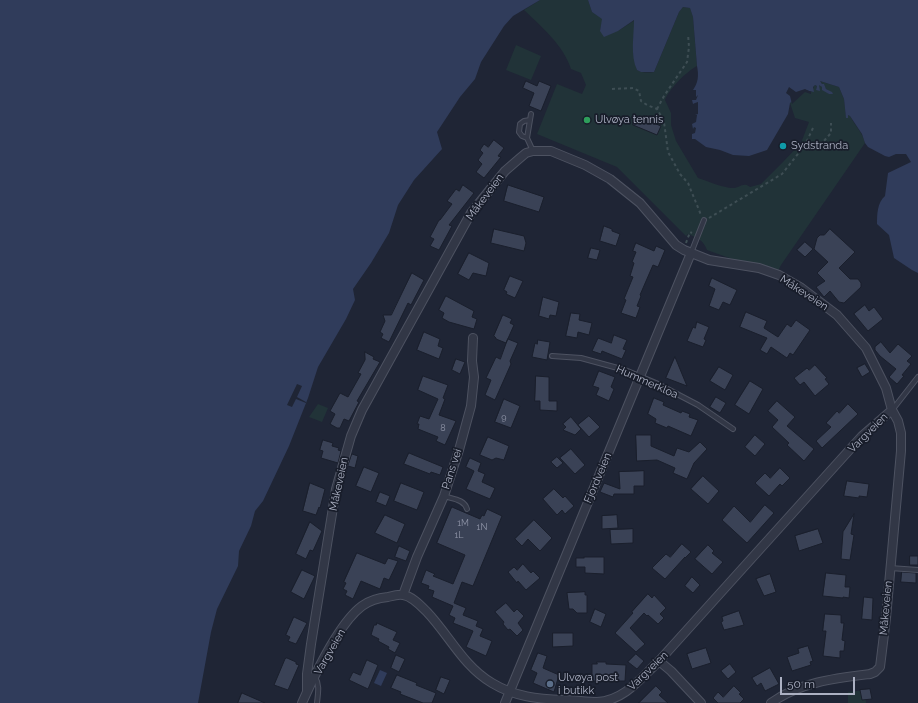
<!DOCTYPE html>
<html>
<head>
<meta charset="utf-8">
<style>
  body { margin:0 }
  #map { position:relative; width:918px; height:703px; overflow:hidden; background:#1f2535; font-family:Raleway,sans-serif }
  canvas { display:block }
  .scale { position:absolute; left:780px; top:677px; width:75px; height:18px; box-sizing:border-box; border:2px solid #acb1c3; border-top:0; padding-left:5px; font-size:12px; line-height:14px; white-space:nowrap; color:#acb1c3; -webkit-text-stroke:3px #181d2a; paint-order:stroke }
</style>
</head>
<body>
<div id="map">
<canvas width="918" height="703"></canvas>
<div class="scale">50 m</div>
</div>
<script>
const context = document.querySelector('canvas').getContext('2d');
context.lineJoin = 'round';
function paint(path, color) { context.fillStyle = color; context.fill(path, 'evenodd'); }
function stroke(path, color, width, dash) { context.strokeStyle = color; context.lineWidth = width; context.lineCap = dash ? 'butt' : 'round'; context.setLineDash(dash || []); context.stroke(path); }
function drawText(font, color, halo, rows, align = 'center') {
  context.font = font + ' Raleway,sans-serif'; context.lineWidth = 3.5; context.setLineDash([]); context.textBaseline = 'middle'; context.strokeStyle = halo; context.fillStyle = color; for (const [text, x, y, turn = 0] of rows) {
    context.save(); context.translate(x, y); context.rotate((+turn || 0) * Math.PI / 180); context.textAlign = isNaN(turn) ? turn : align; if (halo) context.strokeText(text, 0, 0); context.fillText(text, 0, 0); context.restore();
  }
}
paint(new Path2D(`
  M540,0H588L592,12L603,19L600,30L618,31L635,20L633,51L637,70C642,73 648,73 654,72L679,12L683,7L690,8L693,17L697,66C687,71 669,89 665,100L671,113V125L676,141L698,178C707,181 724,188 732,188C739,189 743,181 750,187L761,184L782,163L801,143L809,122L795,118L790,103L805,89L811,92L813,90L814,86L815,85L817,86L816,90L819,85H820L829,94H833L826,89L820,81L839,87L844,99L846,116V118L848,115L850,116C855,126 863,133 865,143L781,265L778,271L735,260L707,250C703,240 698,238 688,234L686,236L617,167L537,134L557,84L582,94L586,85L581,73L571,69C564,46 541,26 524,10Z
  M516,45L541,56L531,80L506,70Z
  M318,404L328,408L322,422L309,417Z
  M865,690L866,703H848V692Z`), '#213338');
paint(new Path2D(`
  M0,0H540L513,16L504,26L481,62L475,79L460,97L437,132L442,149L414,180L398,205L389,233L371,263L353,289L355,300L346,319L318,367L308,398L289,446L263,501L255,511L251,526L239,551L238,566L217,609L211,632L198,703H0Z
  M588,0H918V273L912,270L894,258L889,235L877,224C877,215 877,203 885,196L888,173L911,162L906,154H896L889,157L885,156L868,147L865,143L862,134L850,116L848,115V118H846L844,99L839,87L820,81L822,84H824L826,89L832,92L833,94H829L822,90V87L819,85L820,91L816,90L817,86L815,85L813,87L814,92L805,90L790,103L788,114L767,150L749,156L733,155L720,150L706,147L695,139H692V134L695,133L696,128L694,127L693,129L692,124L696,122L697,115H695L698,114V102L695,103L696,105L695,103L693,104L692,100H696L698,95L696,97V90H693C698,83 699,76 697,66L693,17L690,8L683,7L679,12L654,72H641L637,70C630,55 634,36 634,20L618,31L604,37L600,31L602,19L592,12Z
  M380,670L387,673L381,686L374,683Z`), '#303c5b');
paint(new Path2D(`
  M789,87L796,92L805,89L811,92V94L805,92L792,104L790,96L786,93Z
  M297,384L302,386L297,397L306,402V403L296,399L292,407L287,405Z`), '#1f2535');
const building = new Path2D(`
  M526,81L537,86L539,81L551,86L541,111L529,106L534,93L523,88Z
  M637,116L661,126L657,135L633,125Z
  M494,140L504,148L498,156L501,157L484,178L476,172L482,164L478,160L483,153L480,150L484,144L488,147Z
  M463,185L474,193L449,225L452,226L439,250L430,246L434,239L430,237L439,220H440L452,204L447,201L456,189L459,191Z
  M508,185L544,197L539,212L504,201Z
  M604,226L612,229V231L620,234L616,246L600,241Z
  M494,229L524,236L526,243L524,251L491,243Z
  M830,229L855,252L839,268L850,279H858L861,283V287L844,303L839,302L830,291L824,297L816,287L825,281L817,273L828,262L814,249L817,238L820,235H824Z
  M805,242L813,249L805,257L797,250Z
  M636,243L654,251L656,246L665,250L658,267L653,265L640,295L641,296L637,306L640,307L636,318L621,313L626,300L624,299L633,277L630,276L634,263L632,262L636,252L633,251Z
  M591,248L600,250L597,260L588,258Z
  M469,253L489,263L486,276L473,273L469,280L458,274Z
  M412,273L424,280L411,305L408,303L389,342L381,338L383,334L380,332L385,321L383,315H391Z
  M510,276L523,281L515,298L506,294L507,292L504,290Z
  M712,278L737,290L730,305L723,302L719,310L709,306L715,289L709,286Z
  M446,296L474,311L472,317L477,319L474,329L449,322L442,318L444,313L439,310Z
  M543,297L559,302L556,316L550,315L549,319L539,316Z
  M865,305L869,311L874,307L883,319L868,331L854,314Z
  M746,312L767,321L764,328L778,337L787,324L791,327L796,320L810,330L793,355L790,353L787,358L771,347L767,354L760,350L767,338L740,327Z
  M571,313L580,314L579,320L592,323L589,335L578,332L577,338L566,336Z
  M503,315L512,319L510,323L514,325L506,343L496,339V338L494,336Z
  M697,322L709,327L704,339L706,340L703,347L687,341L693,327L695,328Z
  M424,332L440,339L438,346L443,348L439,359L417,350Z
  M614,335L627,340L623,349L626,350L622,359L602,351L601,354L592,351L598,338L611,343Z
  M508,339L518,343L510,361L511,364L495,400L485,395L491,380L486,378L496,357L500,359Z
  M538,340L550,342L547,360L532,357L535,343L537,344Z
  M881,342L890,353L898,344L912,356L907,361L911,364L902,375L904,376L897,384L889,377L896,369L880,356L875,350V347Z
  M365,352L374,357L373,359L380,362L357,401L359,402L349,421L344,419L340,428H337L330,424L335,414L330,411L340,393L348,397L361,374L358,373L365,360Z
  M675,357L687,386L666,378Z
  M456,359L465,362L460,374L452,370Z
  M865,364L870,372L862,377L857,368Z
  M815,365L827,378L825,379L829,384L815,396L804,382L800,385L794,378L807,368L809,370Z
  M719,367L733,375L725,390L710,381Z
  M599,371L615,377L611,387L614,389L609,401L596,395L599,388L593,386Z
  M423,376L448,385L443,398L445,399L439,415L456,421L445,445L436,441L438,437L418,429L419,424H417L420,416L429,419L438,399L418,390Z
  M536,376L549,377V401H557V411L540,410V401H535Z
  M750,381L763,389L749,414L735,405Z
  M716,397L726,403L720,413L710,407Z
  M654,398L664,402L663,405L681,413L682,411L690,414L689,417L698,420L691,436L668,426L667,428L655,423L656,419L648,414Z
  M504,399L520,406L511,428L495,422Z
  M777,401L795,417L787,426L814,449L804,461L787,445L789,443L772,427L778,420L768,411Z
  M848,404L858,414L822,448L816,441L831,427L826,423L837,411L839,413Z
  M589,416L600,427L589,437L578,425Z
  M571,417L581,429L575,435L563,430L566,427L563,424Z
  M636,435H651V446L674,456L677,448L689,452L700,442L707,449L694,463L687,479L673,473L675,468L657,460L637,461Z
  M755,435L765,444L755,456L745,447Z
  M488,437L509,446L504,460L496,458L492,460L480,455Z
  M323,440L333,443L332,446L339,448L338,450L341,451L338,463L321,458L323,451L320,450Z
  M571,449L585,465L575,474L560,458Z
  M409,453L443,467L440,475L431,472L430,474L404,464Z
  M352,454L358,456L355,468L348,466Z
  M557,457L563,463L557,468L551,462Z
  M470,458L481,463L478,471L485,474L482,482L495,488L490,499L466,489L474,471L466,467Z
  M364,467L379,473L371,492L356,486Z
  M780,468L790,478L782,486L780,484L769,496L755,483L765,473L770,478Z
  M644,471V486H634V494H614L613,497L600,492L604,483L620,489L619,472Z
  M703,476L719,491L708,504L691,489Z
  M847,481L869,484L867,497L859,496V498L844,496Z
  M310,483L325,489L320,508L319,507L316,515L303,511Z
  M401,483L424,492L417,510L394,501Z
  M554,489L563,498L565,496L574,506L565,514L562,510L557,515L543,499Z
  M380,492L390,496L386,506L376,502Z
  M765,505L774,513L747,543L722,520L734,506L750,522Z
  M452,507L480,519L482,515L484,516L487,509L502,516L473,586L462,582L454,603L466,608L463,615L478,621L476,626L483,629L480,636L492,641L486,656L466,647L473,631L453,623L455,618L449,615L453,606L432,597L434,591L428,589L429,586L421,583L426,570L435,574L433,576L453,584L465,555L437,543Z
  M854,514L851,534L854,535L850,560L841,559L843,532Z
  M385,515L405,524L397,543L375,533Z
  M617,515L618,528L602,529V516Z
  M534,520L552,538L540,551L528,539L522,546L515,539Z
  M310,522L322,531L313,551L310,550L306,559L296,554Z
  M633,529V543L611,544L610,530Z
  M818,529L823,543L799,551L795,536Z
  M682,544L691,552L685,558V557L665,579L652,568L666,554L670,557Z
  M708,545L714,551L712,553L723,562L712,574L695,559Z
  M399,546L410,551L406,561L395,557Z
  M357,553L385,564L388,558L398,561L389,580L384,578L380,589L361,581L353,599L345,595L347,591L343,589L346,583L344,582Z
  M910,556H918V565H910Z
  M584,557H604V574L585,573V567H576V558H584Z
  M523,564L531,573L533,571L540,578L526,590L518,581L517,583L508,572L514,567L517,570Z
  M302,570L315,576L304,599L291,592Z
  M902,572L916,573V583L901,582Z
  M826,573L846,575L845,587H850L849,598L843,597V598L823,596Z
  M770,574L776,592L764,596L756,579Z
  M692,577L700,585L693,593L685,586Z
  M585,592V595H587V613H577L573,609H569L567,593Z
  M648,594L652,598L654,595L666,608L660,614L664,618L658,624L648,615L647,616L644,613L630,628L645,644L636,652L615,633L633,613L632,612Z
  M864,597L873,598L872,620L862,619Z
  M506,603L514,612L517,609L524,616L518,623L523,630L517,636L510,629L508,630L503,624L504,622L495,612Z
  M595,609L606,614L601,627L590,622Z
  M739,611L744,625L724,630L721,622L723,621L722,617Z
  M825,614L841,615V623H844L842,640L845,641L844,651H840V658L823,656L826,631H823Z
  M294,617L307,623L296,644L288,641L290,637L286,635Z
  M377,623L397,632L393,640L400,643L395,653L388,649L389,647L378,641L379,639L371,635L374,625H376Z
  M553,633H573V646L553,647Z
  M808,646L813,661L810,662L811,665L792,671L787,657L799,653L798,649Z
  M706,648L711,663L692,669L687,654Z
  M538,653L547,656L543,668L559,675L554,692L533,683L537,673L531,670Z
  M636,654L644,661L637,669L628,662Z
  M396,655L405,659L399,672L391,668Z
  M287,658L296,662V664L299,665L288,690L274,685L285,659Z
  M367,660L378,665L368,689L349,680L353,672L360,675Z
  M597,662H606V664L626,665L625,681H592V664H597Z
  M730,664L736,672L728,679L721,671Z
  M770,668L779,684L765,691L761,683L757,686L752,678Z
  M397,675L417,683L416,685L436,693L432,703H423L400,694L401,692L391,688Z
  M441,677L450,680L444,694L436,690Z
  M656,686L662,692L659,695L668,703H639Z
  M734,686L741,693L739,694L744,699L740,703H718L713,698L718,692L723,697Z
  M870,689L872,699L862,700L860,690Z
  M242,693L265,703H238Z`);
paint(building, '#3a4256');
stroke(building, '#1a1f2c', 1);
const lane = new Path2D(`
  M531,114L527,138L533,151
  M527,138L522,136L519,132L520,124L524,121L530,120
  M691,253L704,220
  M552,356L581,358L625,370L656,383L698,405L733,429
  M893,409L918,377
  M444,496C452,499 464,499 467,509
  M890,568L918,570
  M315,677C320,685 318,693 317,703`);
const street = new Path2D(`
  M403,595L417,557L444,496L459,450L471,406L474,377L472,361L473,338
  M659,661L671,671L701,703
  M307,692V674L311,644L336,489L351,436L362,410L471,213L505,171L520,158L526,153L533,151H551L585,165L610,179L640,203L676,245L684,250L709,260L759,268L779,275L800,287L837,315L866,348L886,388L892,410L898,421L901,433V451L886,618L880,667L875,672L870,674C837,678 799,682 771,703
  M302,703C314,676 339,623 362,606C370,600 378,598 388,597C392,596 398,594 403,595C412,596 421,606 427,612C449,635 463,666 492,683C515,697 538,699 564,700C575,700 586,702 597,702C624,701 641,678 659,661L862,436L892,410
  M505,703L691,253`);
stroke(lane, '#4d5261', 6);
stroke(street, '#4d5261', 10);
stroke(new Path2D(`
  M612,89L633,88L639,91L641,101L647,105L657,109L661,116L664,122L668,152L680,174L688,183L701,215
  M657,109L664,96L687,62L689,47L688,34
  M807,141L814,143L823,142L831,133V123
  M709,218L782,174L805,145L813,128
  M686,243L690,232L692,233`), '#3e4e54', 2, [3, 3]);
stroke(lane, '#323746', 4);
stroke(street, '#323746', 8);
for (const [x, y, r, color] of [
  [587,120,4,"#2e9e5b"],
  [783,146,4,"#0f9aa8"],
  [550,684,4,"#5c6f8a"]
]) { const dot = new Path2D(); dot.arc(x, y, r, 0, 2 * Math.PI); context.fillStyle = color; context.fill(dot); stroke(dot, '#181d2a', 1.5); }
drawText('9px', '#9095a8', null, [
  ["9",504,417],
  ["8",443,428],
  ["1M",463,523],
  ["1N",482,527],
  ["1L",459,535]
]);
drawText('11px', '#acb1c3', '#181d2a', [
  ["Ulvøya tennis",595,120],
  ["Sydstranda",791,146],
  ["Ulvøya post",558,678],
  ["i butikk",558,691]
], 'left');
drawText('11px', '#acb1c3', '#181d2a', [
  ["Måkeveien",485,197,-53],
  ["Måkeveien",804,293,33],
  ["Hummerkloa",647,382,24],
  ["Vargveien",868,433,-45],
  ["Pans vei",452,469,-72],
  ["Fjordveien",598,478,-67],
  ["Måkeveien",339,484,-78],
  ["Måkeveien",886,608,-85],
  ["Vargveien",330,652,-60],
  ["Vargveien",648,671,-44]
]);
</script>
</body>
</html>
